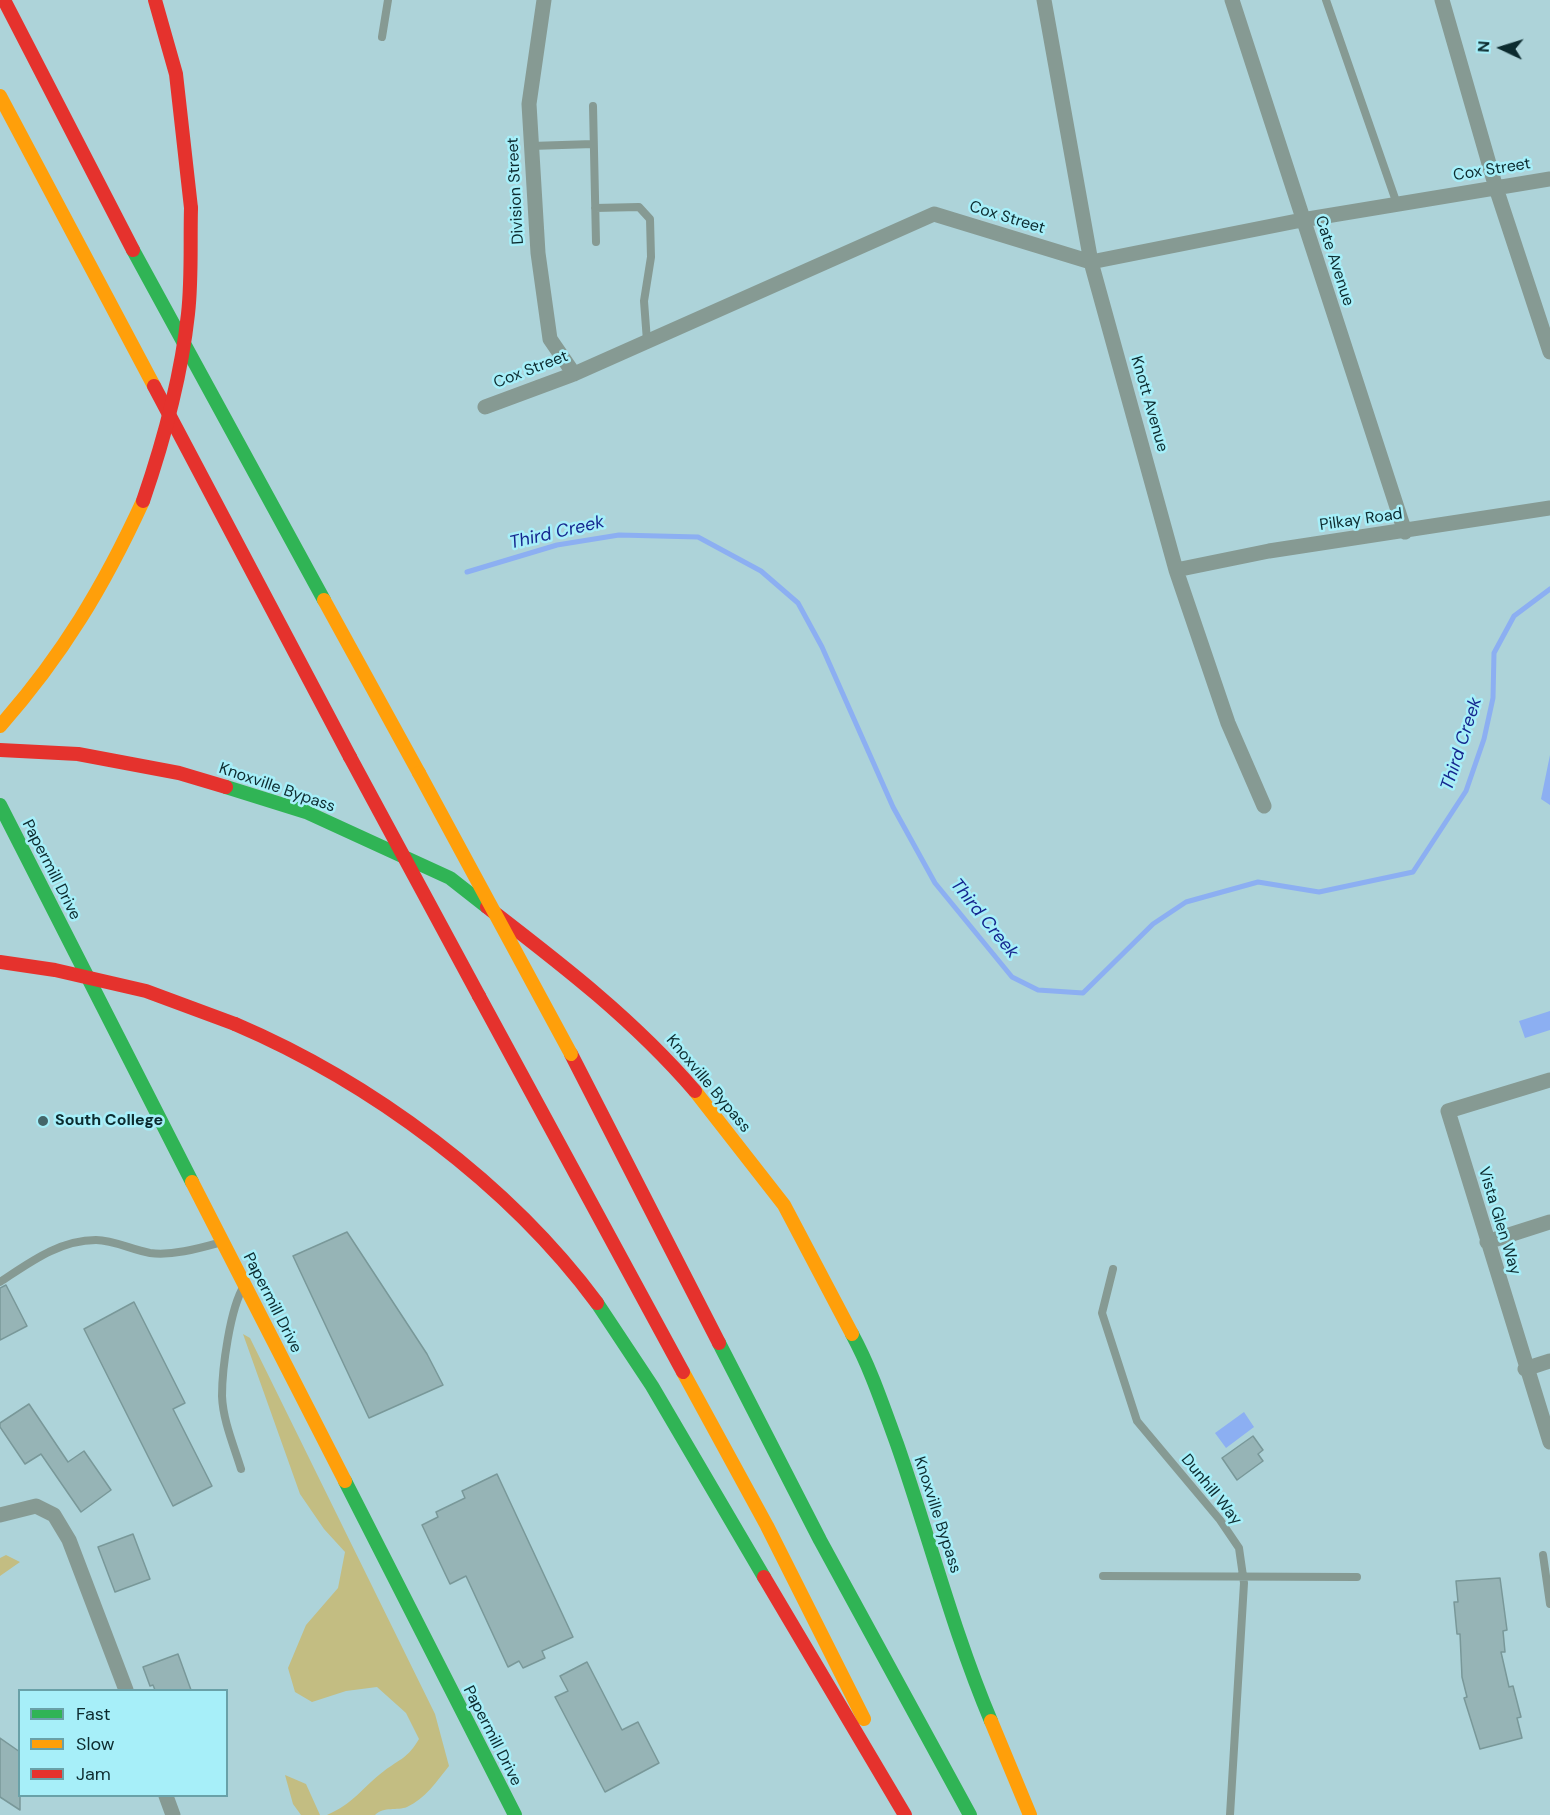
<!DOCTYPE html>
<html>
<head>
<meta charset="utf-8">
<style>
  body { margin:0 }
  #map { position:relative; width:1550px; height:1815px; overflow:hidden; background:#add3d9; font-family:"DM Sans",sans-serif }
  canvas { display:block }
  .legend { position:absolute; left:18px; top:1689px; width:210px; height:108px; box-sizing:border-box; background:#a7eff9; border:2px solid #69a1a8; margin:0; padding:8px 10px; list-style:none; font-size:18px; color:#0c2b2f }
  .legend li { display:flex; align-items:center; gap:12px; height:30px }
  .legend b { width:30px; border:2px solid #69a1a8 }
  .north { position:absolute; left:1472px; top:18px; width:60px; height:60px; -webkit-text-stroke:4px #a7eff9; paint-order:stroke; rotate:274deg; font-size:16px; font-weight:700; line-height:24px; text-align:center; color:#0c2b2f }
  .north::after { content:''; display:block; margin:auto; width:21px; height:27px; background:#0c2b2f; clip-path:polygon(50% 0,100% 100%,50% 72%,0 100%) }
</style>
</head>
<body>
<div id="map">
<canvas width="1550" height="1815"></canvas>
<ul class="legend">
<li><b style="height:8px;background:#30b455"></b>Fast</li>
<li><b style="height:8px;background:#ff9f0a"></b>Slow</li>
<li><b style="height:8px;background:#e5322d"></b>Jam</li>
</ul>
<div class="north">N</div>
</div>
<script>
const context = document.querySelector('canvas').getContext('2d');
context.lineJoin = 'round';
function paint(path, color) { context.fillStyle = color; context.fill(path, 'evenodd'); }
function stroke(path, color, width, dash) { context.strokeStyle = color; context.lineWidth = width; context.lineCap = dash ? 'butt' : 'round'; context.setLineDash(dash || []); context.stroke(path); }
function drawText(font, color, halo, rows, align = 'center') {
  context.font = font + ' "DM Sans",sans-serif'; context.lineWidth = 5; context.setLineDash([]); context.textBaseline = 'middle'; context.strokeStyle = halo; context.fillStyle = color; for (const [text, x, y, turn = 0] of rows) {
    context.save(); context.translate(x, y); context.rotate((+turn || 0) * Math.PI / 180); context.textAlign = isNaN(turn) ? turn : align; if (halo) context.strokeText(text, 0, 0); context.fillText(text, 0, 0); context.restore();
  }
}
paint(new Path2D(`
  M243,1334L250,1338L435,1714L449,1766C437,1781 425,1799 407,1807C397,1811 384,1806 375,1815H327C353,1804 363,1787 384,1771C400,1759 408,1758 419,1739L406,1713L377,1687L346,1691L312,1702L295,1692L288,1668L306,1625L338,1588L345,1552L324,1529L300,1494Z
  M6,1555L20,1562L0,1576V1558Z
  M285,1775L306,1784L320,1815H301L293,1804Z`), '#c3bd82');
paint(new Path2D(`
  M1550,755V805L1541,799Z
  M1550,1011V1030L1525,1038L1519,1021Z
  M1244,1412L1254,1427L1226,1448L1215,1433Z`), '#8caff2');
stroke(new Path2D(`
  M467,572L557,545L619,535L698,537L761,571L798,603L822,647L893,807L935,883L1012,977L1038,990L1083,993L1153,924L1186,902L1258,882L1319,892L1413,872L1466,791L1484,739L1493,698L1494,653L1514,616L1550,589`), '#8caff2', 5);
const building = new Path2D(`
  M347,1232L427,1354L443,1385L369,1418L293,1256Z
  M6,1285L27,1326L0,1340V1288Z
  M134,1302L185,1403L173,1409L212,1486L173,1506L84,1329Z
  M29,1404L68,1462L84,1451L111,1490L81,1512L41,1454L25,1464L0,1427V1423Z
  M1253,1436L1263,1450L1258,1454L1263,1461L1237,1480L1222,1458Z
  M497,1474L573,1637L542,1651L545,1658L523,1668L519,1661L508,1667L466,1576L450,1584L422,1525L438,1517L436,1512L465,1498L462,1491Z
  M133,1534L150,1579L115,1592L98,1547Z
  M1500,1578L1507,1630L1503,1631L1505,1652H1501L1509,1687L1513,1686L1521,1717L1517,1718L1522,1738L1480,1749L1464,1698L1467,1697L1462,1677L1460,1634H1457L1454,1602H1458L1456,1581Z
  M178,1654L191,1690H155L153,1685L150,1686L143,1667Z
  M587,1662L622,1730L638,1722L659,1763L605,1792L555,1697L568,1691L560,1676Z
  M0,1738L20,1752V1810L0,1797Z`);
paint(building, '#96b4b6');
stroke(building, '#799899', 1.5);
stroke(new Path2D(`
  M1326,0L1397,204
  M382,37L388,0
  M593,106L596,242
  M531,146L593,144
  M595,208L639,207L650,219L651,257L644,301L647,341
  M1113,1269L1102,1313L1137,1421L1220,1520L1239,1548L1244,1583L1230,1815
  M0,1282C29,1263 59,1240 96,1240C114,1240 132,1250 150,1253C173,1256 200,1248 222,1242
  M241,1469C234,1446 223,1421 222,1396C222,1369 230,1308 244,1286
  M1543,1555L1550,1604
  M1103,1576L1357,1577`), '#869a93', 8);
stroke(new Path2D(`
  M544,0L529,104L538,253L550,339L574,374
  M1044,0L1091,262L1176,570L1228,723L1264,806
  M1232,0L1405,532
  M1442,0L1496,188L1550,352
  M485,407L574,374L934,214L1091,262L1302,220L1550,179
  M1176,570L1269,551L1550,508
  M1487,1242L1550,1222
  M1525,1369L1550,1361
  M1550,1442L1448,1111L1550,1080
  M0,1515L36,1506L54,1515L69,1540L126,1690
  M166,1796L173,1815`), '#869a93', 15);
stroke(new Path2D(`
  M133,250L324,600
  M226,787L306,812L450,878L487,907
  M0,805L192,1182
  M597,1303L652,1386L764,1577
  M852,1334C871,1369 883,1406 897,1444C929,1536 953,1631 991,1721
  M719,1343L820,1540L970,1815
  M345,1481L515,1815`), '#30b455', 14);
stroke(new Path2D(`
  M0,96L154,386
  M324,600L419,773
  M0,726C62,656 104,586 143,501
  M695,1091L784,1205L852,1334
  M192,1182L345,1481
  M683,1372L767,1526L864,1719
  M991,1721L1030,1815`), '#ff9f0a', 14);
stroke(new Path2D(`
  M4,0L133,250
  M155,0L176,74L191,208
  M154,386L350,757
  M0,750L78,754L179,773L226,787
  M487,907C561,964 633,1019 695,1091
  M479,996L683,1372
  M235,1024C371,1082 509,1184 597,1303
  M571,1054L719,1343
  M764,1577L905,1815`), '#e5322d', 14);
stroke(new Path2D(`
  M419,773L571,1054`), '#ff9f0a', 14);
stroke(new Path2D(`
  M143,501C164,440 181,378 188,314C192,279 190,243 191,208
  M350,757L479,996
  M0,962L55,970L146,991L235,1024`), '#e5322d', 14);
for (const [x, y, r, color] of [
  [43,1121,6,"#44666a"]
]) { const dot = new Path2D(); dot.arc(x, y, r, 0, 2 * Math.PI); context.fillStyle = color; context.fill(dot); stroke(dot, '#a7eff9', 2); }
drawText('16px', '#0c2b2f', '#a7eff9', [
  ["Cox Street",1492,170,-9],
  ["Division Street",516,191,-93],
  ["Cox Street",1007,218,17],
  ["Cate Avenue",1334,261,72],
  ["Cox Street",531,370,-21],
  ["Knott Avenue",1149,404,74],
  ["Pilkay Road",1361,520,-8],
  ["Knoxville Bypass",277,788,19],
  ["Papermill Drive",51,870,63],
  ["Knoxville Bypass",708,1084,50],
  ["Vista Glen Way",1499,1221,73],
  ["Papermill Drive",272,1303,63],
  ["Dunhill Way",1211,1490,51],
  ["Knoxville Bypass",937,1515,72],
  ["Papermill Drive",492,1736,63]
]);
drawText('bold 16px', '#0c2b2f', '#a7eff9', [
  ["South College",55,1121]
], 'left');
drawText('italic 18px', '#15278f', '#a7eff9', [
  ["Third Creek",557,533,-13],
  ["Third Creek",1462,744,-72],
  ["Third Creek",984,919,51]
]);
</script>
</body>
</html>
